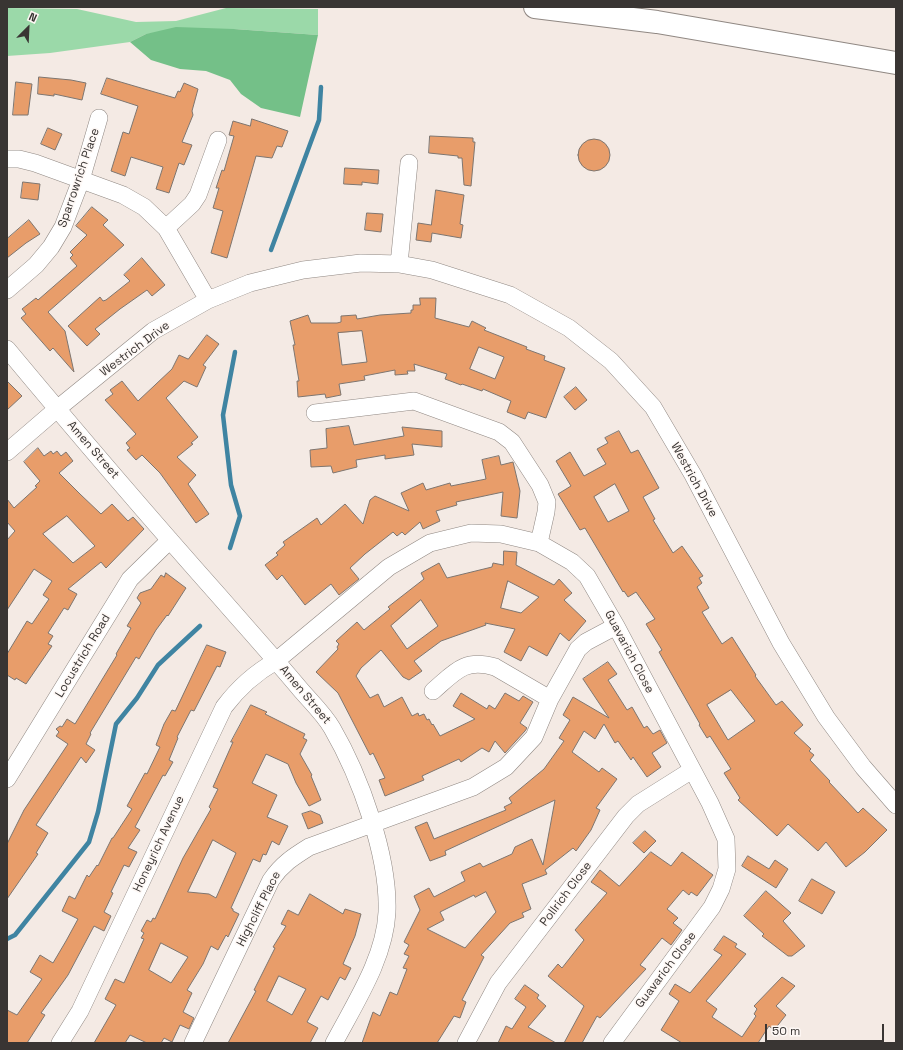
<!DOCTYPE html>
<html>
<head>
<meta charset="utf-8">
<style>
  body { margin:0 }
  #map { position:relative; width:903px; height:1050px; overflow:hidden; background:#f4eae4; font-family:"Space Grotesk",sans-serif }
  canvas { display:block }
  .frame { position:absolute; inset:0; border:8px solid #393533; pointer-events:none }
  .north { position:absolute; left:8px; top:8px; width:40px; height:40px; -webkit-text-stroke:3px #fef8f5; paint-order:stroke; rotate:24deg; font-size:11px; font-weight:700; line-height:16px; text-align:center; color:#393533 }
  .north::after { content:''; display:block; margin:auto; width:14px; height:18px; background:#393533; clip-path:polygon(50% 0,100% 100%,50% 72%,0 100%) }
  .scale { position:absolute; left:765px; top:1024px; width:119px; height:18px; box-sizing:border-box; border:2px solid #393533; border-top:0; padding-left:5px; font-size:12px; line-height:14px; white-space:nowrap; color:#393533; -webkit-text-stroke:3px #fef8f5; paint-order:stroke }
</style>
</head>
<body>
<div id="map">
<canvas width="903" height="1050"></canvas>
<div class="frame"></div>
<div class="north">N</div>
<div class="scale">50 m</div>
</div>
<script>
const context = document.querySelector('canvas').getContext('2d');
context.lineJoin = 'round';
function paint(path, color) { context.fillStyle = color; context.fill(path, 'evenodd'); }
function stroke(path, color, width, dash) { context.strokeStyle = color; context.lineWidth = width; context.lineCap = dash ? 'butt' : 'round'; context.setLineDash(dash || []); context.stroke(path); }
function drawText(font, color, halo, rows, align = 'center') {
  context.font = font + ' "Space Grotesk",sans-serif'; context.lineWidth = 3; context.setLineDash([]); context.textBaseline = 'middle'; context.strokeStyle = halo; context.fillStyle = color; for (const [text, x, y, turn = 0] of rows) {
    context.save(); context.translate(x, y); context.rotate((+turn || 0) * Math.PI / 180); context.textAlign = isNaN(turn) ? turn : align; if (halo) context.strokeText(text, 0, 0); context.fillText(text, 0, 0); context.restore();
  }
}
paint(new Path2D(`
  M7,8L77,9L136,22L176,21L226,8L318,9V35L234,29L146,34L130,42L50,53L7,56Z`), '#9bd9a9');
paint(new Path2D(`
  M176,27L234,29L318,35L300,117L261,108L241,94L230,80L206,71L180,69L151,60L130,42L146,34Z`), '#74c088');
stroke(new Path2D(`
  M271,250L319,120L321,87
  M230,548L240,516L231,485L223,415L235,352
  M7,939L15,935L89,842L98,812L116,724L137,698L158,665L200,626`), '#3f84a2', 4.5);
const building = new Path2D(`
  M39,77L71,80L86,83L82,100L54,94V96L38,94Z
  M107,78L175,98L178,91L180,92L184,83L198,89L192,111L193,115L182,142L192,145L184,165L179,163L169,193L156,189L163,167L131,157L125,176L111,171L123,132L129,134L138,106L101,94Z
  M16,82L32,84L28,115H13Z
  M252,119L288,131L282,147L277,146L272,158L256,156L227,258L211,253L223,211L213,208L219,188H216L222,170L224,171L234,136L229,135L233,121L250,126Z
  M48,128L62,134L55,150L41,144Z
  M430,136L473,138V142H475L471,186L464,185L462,158H458V156L429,153Z
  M578 155a16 16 0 1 1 32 0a16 16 0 1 1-32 0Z
  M345,168L379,170L378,184L362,182V185L344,184Z
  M23,182L40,184L38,200L21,198Z
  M436,190L464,195L460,224L463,225L461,238L432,233L431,242L416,240L418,223L431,225Z
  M92,207L108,220L103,225L124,245L48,312L65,331L74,372L53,348L50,351L21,318L26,314L22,309L36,298L38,300L77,266L70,258L73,255L70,252L87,235L76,226Z
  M367,213L383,214L381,232L365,230Z
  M29,220L40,234L26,243L7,258V239Z
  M142,258L165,285L152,296L147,290L120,309L95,329L100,334L87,346L68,326L100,297L103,301L106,300L130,281L124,275Z
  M420,298H436L435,318L469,327L472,321L486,328L484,330L527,347L526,349L545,356L544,360L565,368L546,418L528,412L525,419L507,412L511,401L483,389L482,391L462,384L461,385L445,379L447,374L414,364L415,371H407L408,374L395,375V370L364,376L365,380L339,384L341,395L326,398L325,394L298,397L297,381H299L293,345H295L290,321L308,315L311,323H337L341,322V316L356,315L357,319L380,315L411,313V310H413V305H420ZM362,331L367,362L342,365L338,333ZM479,347L504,357L495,379L470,369Z
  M207,335L219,344L203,365L206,367L197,387L184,381L166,398L198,437L191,443L193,444L177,457L196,475L188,484L209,514L196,523L160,473L142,455L136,460L127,450L130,448L126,443L136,434L105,400L113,394L110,390L122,381L138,401L172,369L179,355L188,359Z
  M7,381L22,396L7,410Z
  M576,387L587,400L575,410L564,397Z
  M349,426L354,445L404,436L402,427L442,431V447L412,444L414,455L385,459V455L356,460L357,467L333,473L331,466L311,467L310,450L327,448L326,429Z
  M619,431L631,453L638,450L659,488L643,497L655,519L653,520L673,553L682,546L703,576L699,578L702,583L697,587L709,608L702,612L722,644L732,637L756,675L755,676L776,705L782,701L803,725L794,733L811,749L809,751L814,755L810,760L830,781L829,782L858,813L863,808L887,830L865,852L846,867L826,842L818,851L788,824L777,836L738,800L740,798L724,773L731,769L710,736L707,738L699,725L700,724L659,652L662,650L646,624L655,619L636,592L628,597L624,591L623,592L585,528L580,530L558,494L571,486L556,461L570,452L584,476L606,464L597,449L608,443L605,438ZM615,484L629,511L608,522L594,497ZM731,690L755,721L728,740L707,705Z
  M38,448L44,456L51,451L53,454L57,451L61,456L66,452L73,461L59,473L80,494L101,514L112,504L128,521L133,517L144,529L106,568L101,562L68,589L77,594L68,610L64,608L48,633L53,636L48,644L52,646L26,684L16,678L15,680L7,675V654L27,621L32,624L49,599L43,595L52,581L34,569L7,610V540L15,531L7,522V499L14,508L37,487L35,486L40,481L24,462ZM67,516L95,546L73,563L43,534Z
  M499,456L501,465L513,462L520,491L517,518L501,516L503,492L456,502L457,505L436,511L440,521L423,529L420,522L405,535L402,532L397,536L393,532L365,554L350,568L359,579L339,595L331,584L305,605L282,575L277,580L265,565L278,555L276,553L285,545L283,542L317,518L321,525L345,504L363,524L370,500L375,496L409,511L401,493L423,483L426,490L450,483L451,486L486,479L482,460Z
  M504,551L517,552L516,565L554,585L559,579L572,593L564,600L586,621L569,641L560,633L547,656L529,646L521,661L504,652L515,629L485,623L486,625L441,641L414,661L422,671L409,680L403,677L381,650L361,668L356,676L370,698L378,694L384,707L402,697L412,716L418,713L419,716L424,714L427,720L429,719L432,725L433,724L440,736L475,719L453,706L461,693L487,709L489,705L495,709L505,693L519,701L523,696L533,702L520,723L527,728L525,731L505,753L495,741L489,752L482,748L461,762L459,759L422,776L424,780L385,796L379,780L385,778L373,753L370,755L338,693L316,672L338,649L337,647L339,644L336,641L357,622L364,630L390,609L388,607L424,579L421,573L439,563L447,578L492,567L493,563L503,565ZM508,581L539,597L521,613L501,608ZM421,600L438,626L407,649L391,626Z
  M166,573L186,588L168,616L167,615L156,630L139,659L136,657L90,733L91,734L86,744L95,750L86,763L81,757L36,825L48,833L36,853L38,854L7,899V844L24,810L68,744L56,736L59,732L56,729L60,726L62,727L67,719L75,724L117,655L116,654L131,628L127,626L141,603L137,598L140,593L151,589L161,575L164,577Z
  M207,645L226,652L220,667L217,666L194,711L191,710L177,737L178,738L169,760L173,762L165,776L163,775L135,827L140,830L128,848L137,852L129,867L124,865L111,892L113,893L104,912L111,916L104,931L94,926L68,975L41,1013L45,1015L27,1043H7V1010L17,1015L42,979L30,972L40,955L53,963L66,941L78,919L62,911L69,896L75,899L87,875L89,877L97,865L98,866L112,838H113L132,809L127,806L145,773L147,774L160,747L156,745L164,724L172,710L175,711Z
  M608,662L617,674L608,680L627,710L632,707L644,728L647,726L653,734L660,730L667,743L652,753L661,767L647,777L633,757L631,760L618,741L615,743L604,724L595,739L584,731L572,752L599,772L602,768L617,779L596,808L600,810L591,830L576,851L573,848L545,870L547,874L522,884L531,909L522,913L524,917L510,923L481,955L484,957L462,1000L466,1002L460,1018L454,1016L437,1043H362L373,1012L380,1016L390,992L397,995L407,969L403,968L409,956L404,954L409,945L404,942L420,910L414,896L429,888L434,897L465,881L461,872L480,863L483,867L512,854L515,847L532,839L543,865L555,800L445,851L446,855L430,861L415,827L427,822L434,839L506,810L504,807L512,803L509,798L544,769L564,741L559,738L570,720L563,715L573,697L609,718L583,679ZM486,892L496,912L465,948L427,929L444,920L440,912L474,895L475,897Z
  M251,705L267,712L265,714L305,734L303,738L307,740L300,754L312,775L311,776L321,800L309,806L296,783L288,764L266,754L252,783L277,795L267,817L288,826L279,845L272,841L266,855L263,854L260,862L253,859L231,908L233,909V911L239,914L228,937L226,935L218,950L211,946L203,964L187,990L192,993L183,1012L194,1018L189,1029L180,1025L172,1042L164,1038L161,1043H147L130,1035L125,1043H94L116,1005L105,999L115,979L124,983L144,939L141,938L144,933L141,931L147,920L151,922L153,918L155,919L183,858L211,809L209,807L218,789L213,787L233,742H231ZM213,840L236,853L216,898L209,894L188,892ZM161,943L188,957L171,983L149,970Z
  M311,811L320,815L323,823L308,829L302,814Z
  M645,831L656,841L644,853L633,843Z
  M651,852L671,866L682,852L713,875L697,896L691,892L689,895L683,890L667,909L678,918L673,923L682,930L671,945L662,938L640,965L646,969L600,1018L597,1016L582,1043H564L584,1006L548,976L558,964L562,968L584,940L575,930L607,893L591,882L600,870L619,886Z
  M748,856L769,869L775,860L788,869L776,888L742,866Z
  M812,879L835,892L822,914L799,901Z
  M766,891L791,913L783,921L805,946L792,956H788L762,936L764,934L744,916Z
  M310,894L343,914L345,909L361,914L355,936L343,964L351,968L345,980L340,977L328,1000L321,996L307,1022L318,1028L310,1043H228L256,991L254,990L275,948L273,947L286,926L281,924L288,910L298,915ZM279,976L306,989L292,1015L267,1001Z
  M724,936L737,944L735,947L746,954L706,1001L717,1009L712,1017L742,1037L756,1016L754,1014L757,1009L754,1006L782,977L795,986L776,1006L786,1015L774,1030L769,1026L758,1043H682L661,1030L679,1001L669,994L675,984L690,993L722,955L714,950Z
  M525,985L539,995L537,998L546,1006L528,1027L556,1043H498L506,1026L512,1029L526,1007L515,999Z`);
paint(building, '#e89d6a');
stroke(building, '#7d756f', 1);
const minor = new Path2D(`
  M7,159H19L35,163L123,195L144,207L166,228L208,300
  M166,228L192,204L198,195L218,140
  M399,264L409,163
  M7,290L36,265L51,247L63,227L81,180L99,118
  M7,349C77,433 148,516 220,597C247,628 274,658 300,689C311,702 324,714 332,728C360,776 389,856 387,912C385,958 355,1003 334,1043
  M315,413L414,401L499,432L512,442L540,485L547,502L546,512L539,543
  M7,452L57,409L153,331L208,300L250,283L303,270L361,263L399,264L432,270L510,295L569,328L611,361L653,407L693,475L781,643L826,717L863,767L896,805
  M433,691C455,672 464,658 495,667L550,699
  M7,779L130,579L170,540
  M60,1043L80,1011L224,707C239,687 255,673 276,661L389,567L430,543L471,533L501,534L539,543L572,562L587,576L616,626L710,803L726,839L727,869L721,889L712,907L612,1043
  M193,1043L271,880C282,864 293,857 309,847L473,787L506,767L534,737L550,699L578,649L586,642L616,626
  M466,1043L498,983L626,816L638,804L692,770`);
const major = new Path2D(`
  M535,7L657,22L896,63`);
stroke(minor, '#908883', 18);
stroke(major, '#908883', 24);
stroke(minor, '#fff', 17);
stroke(major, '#fff', 22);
drawText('12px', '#393533', '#fef8f5', [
  ["Sparrowrich Place",79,178,-71],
  ["Westrich Drive",135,349,-37],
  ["Amen Street",93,450,49],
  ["Westrich Drive",694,480,61],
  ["Guavarich Close",629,652,62],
  ["Locustrich Road",83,656,-59],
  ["Amen Street",305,695,50],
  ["Honeyrich Avenue",159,844,-65],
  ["Pollrich Close",566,894,-53],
  ["Highcliff Place",259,909,-63],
  ["Guavarich Close",666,970,-53]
]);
</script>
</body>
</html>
